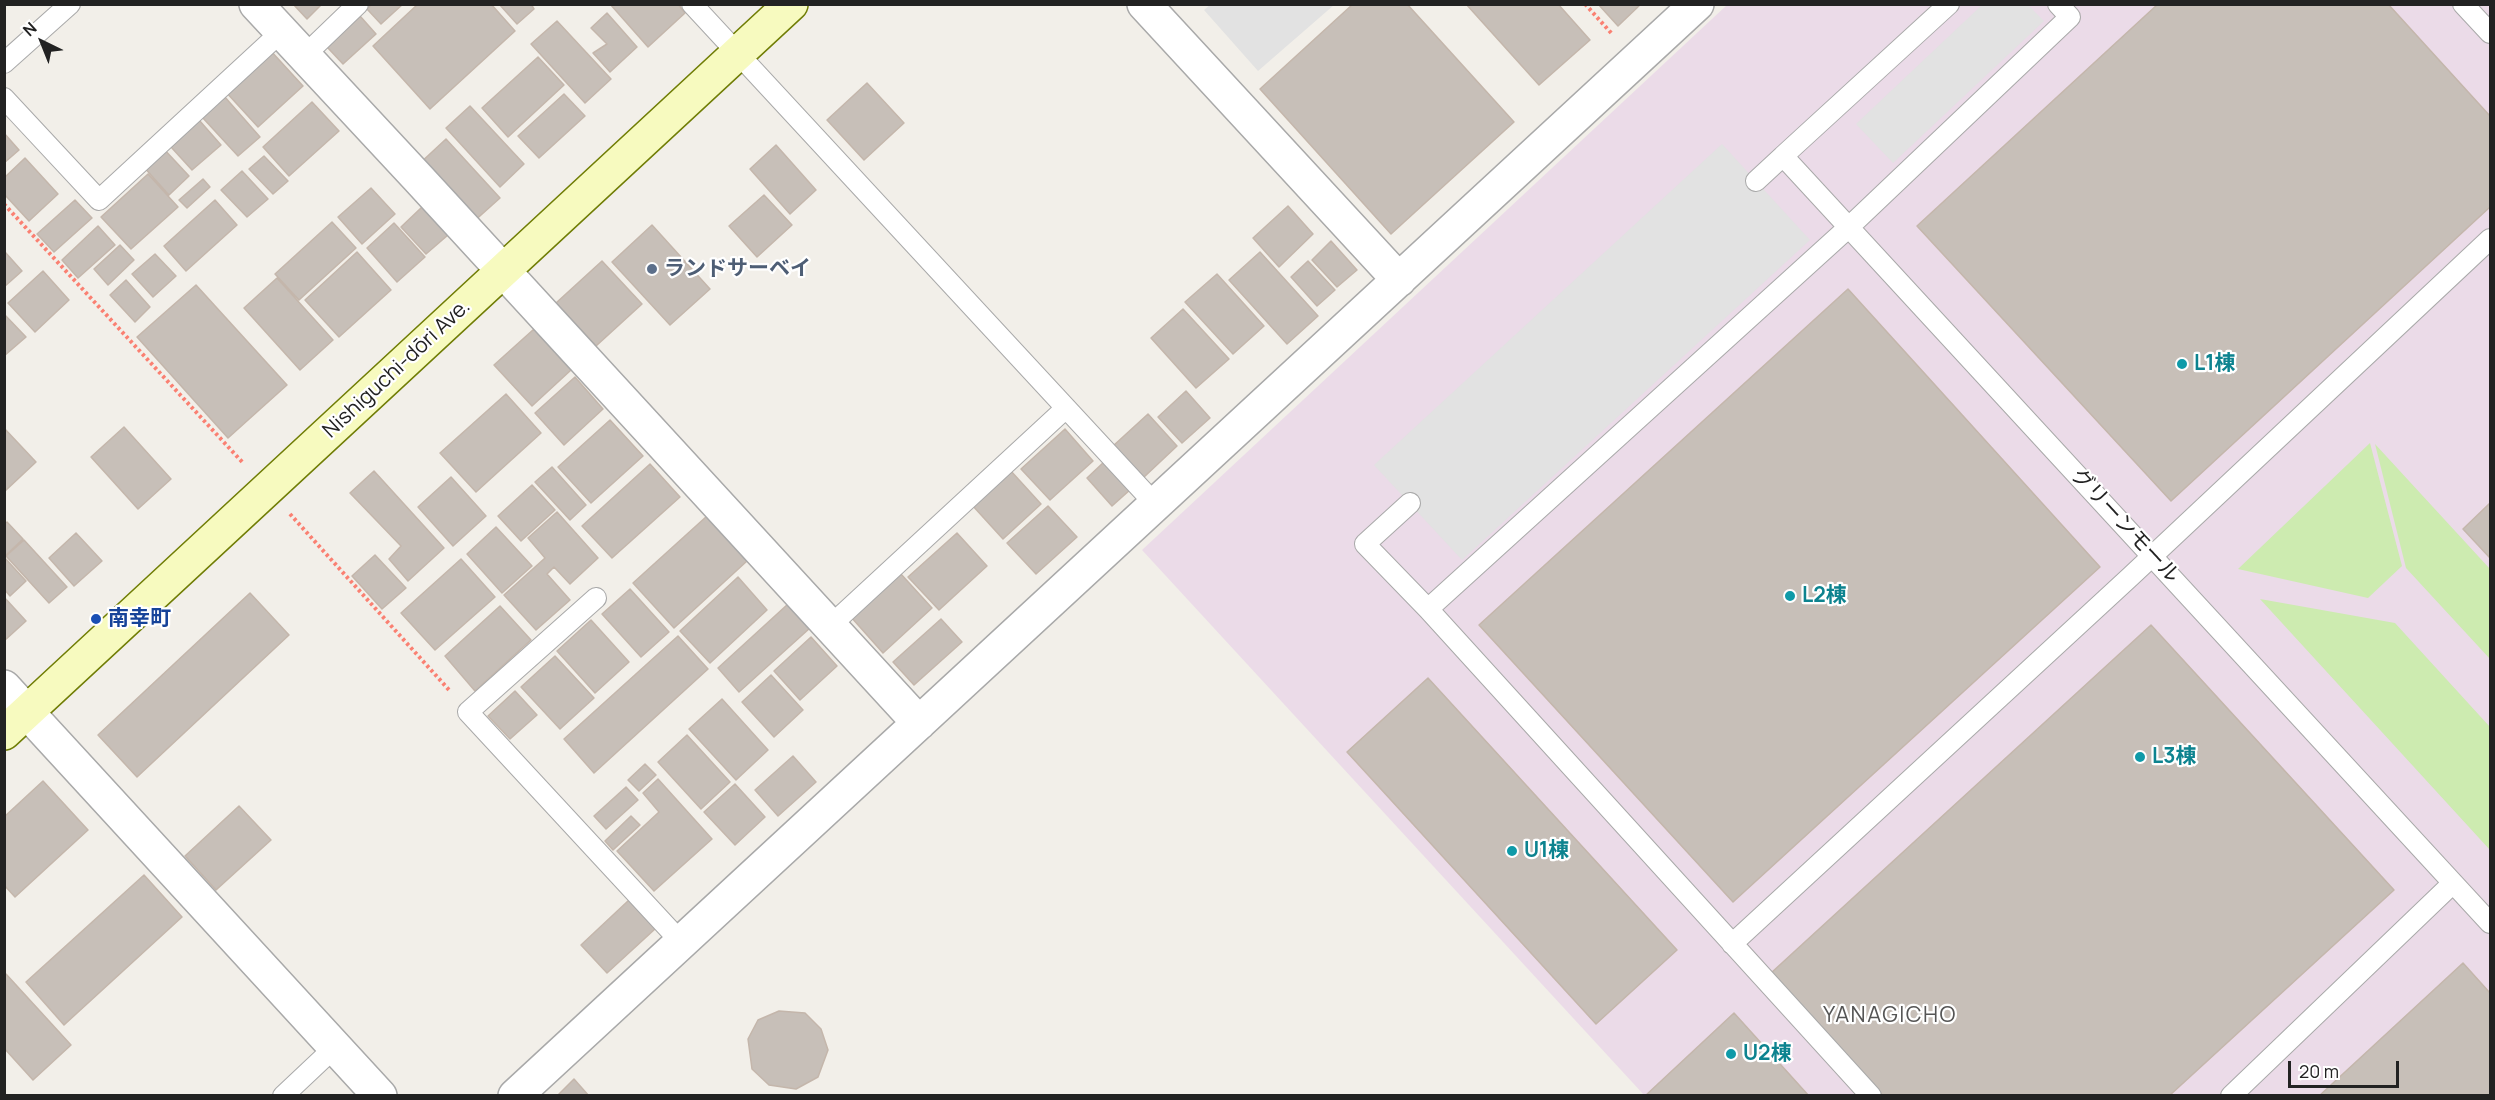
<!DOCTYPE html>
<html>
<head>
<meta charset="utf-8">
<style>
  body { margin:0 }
  #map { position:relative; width:2495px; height:1100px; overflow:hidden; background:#f2efe9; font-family:Manrope,sans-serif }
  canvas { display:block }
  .frame { position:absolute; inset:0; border:6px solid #222; pointer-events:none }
  .north { position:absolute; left:12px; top:12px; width:60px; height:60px; -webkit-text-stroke:4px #fff; paint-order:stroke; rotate:317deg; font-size:16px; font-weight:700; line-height:24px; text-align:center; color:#222 }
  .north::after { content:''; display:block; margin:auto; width:21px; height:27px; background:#222; clip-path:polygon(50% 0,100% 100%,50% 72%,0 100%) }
  .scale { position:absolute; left:2288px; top:1061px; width:111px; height:27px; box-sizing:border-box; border:3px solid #222; border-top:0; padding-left:8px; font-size:18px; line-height:21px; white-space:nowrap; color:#222; -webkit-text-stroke:4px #fff; paint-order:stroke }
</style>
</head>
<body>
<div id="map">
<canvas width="2495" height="1100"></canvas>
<div class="frame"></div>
<div class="north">N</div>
<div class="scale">20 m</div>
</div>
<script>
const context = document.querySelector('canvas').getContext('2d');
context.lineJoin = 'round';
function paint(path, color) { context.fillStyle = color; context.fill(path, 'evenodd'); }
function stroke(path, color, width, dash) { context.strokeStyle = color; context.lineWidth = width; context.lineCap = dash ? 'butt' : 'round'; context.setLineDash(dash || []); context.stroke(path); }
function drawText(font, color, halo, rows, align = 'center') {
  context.font = font + ' Manrope,"Noto Sans JP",sans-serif'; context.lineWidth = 4.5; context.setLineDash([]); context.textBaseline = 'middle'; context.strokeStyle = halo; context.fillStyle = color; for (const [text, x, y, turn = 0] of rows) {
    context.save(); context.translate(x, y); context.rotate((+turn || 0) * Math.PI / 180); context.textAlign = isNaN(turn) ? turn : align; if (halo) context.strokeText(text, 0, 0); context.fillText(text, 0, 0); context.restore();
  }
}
paint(new Path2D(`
  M1727,5H2490V1095H1644L1142,550Z`), '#ebdbe8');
paint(new Path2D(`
  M2370,443L2402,566L2368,598L2238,569Z
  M2375,444L2490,569V659L2406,568Z
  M2260,599L2395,623L2490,727V850Z`), '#cdebb0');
paint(new Path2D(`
  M1211,4H1334V5L1258,71L1204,10Z
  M1983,4L2028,5L2044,21L1893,163L1856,124Z
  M1722,144L1810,240L1462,560L1374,465Z`), '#e2e2e2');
const building = new Path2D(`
  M293,4H322L307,19Z
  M372,4H403L381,24L367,9Z
  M418,4H491L515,31L430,109L373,46Z
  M499,4H531L534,9L517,24Z
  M610,4H678L685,13L648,47Z
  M1353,4H1407L1514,122L1391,234L1260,89Z
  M1466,4H1558L1590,40L1539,85Z
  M1598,4H1641L1618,26Z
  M2158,4H2388L2490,116V207L2171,501L1917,226Z
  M607,13L637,47L610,72L593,53L607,44L591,28Z
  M360,16L376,34L343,64L327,47Z
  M557,21L611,79L585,103L531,44Z
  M270,50L303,86L258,127L225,91Z
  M538,57L564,85L508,137L482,108Z
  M867,83L904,123L864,160L827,120Z
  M564,94L585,116L539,158L518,136Z
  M224,96L260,137L238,156L202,117Z
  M312,102L339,131L289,176L263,147Z
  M470,106L524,164L500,187L446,128Z
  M199,120L221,145L192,170L171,147Z
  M4,133L19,150L4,163Z
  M446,139L500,198L471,224L418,165Z
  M776,145L816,190L790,214L750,169Z
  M162,147L189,176L169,195L142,165Z
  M264,156L288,181L273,194L249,169Z
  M25,158L58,194L29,221L4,194V178Z
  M242,171L268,199L247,217L221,190Z
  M148,174L178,207L131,249L101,217Z
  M203,179L210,187L187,208L179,200Z
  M371,188L395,214L362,244L338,217Z
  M764,195L792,225L757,257L729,226Z
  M75,200L92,218L54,252L37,234Z
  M215,200L237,225L186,271L164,246Z
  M1288,206L1313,234L1279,267L1253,238Z
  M422,207L448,235L426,254L401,227Z
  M332,222L356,248L299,300L275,274Z
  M394,223L425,257L397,282L367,248Z
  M652,225L710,289L670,325L612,262Z
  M98,226L115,245L78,278L62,260Z
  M1331,241L1357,270L1337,287L1312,260Z
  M120,245L134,260L108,285L94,269Z
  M5,252L22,271L4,287V253Z
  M357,252L391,290L339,337L305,300Z
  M1260,252L1318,316L1287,344L1229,280Z
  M155,254L176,276L153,297L132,274Z
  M602,261L642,304L596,346L556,303Z
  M1308,261L1335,290L1317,306L1291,277Z
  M43,271L69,300L35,332L8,303Z
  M1217,274L1264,326L1233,354L1185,302Z
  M277,278L333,340L300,370L244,308Z
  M126,280L150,307L135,322L110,295Z
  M196,285L287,385L228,438L137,337Z
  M1848,289L2100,567L1733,902L1479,625Z
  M1183,309L1229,359L1196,388L1151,338Z
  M4,314L26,337L4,356Z
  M534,329L571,370L532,406L494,365Z
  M575,377L603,409L564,445L535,413Z
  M1186,391L1210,418L1182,443L1158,417Z
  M506,394L541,433L476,492L440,453Z
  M1148,414L1177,446L1143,478L1113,446Z
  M610,420L643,456L591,503L558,467Z
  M124,427L171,479L138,509L91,457Z
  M4,428L36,462L4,492Z
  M1065,429L1093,461L1050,500L1021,469Z
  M1105,461L1131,489L1112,506L1087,478Z
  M650,464L680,497L612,558L582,526Z
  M552,467L586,505L570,520L535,482Z
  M1010,470L1041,504L1003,539L972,505Z
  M374,471L444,548L408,581L389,559L401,546L350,493Z
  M451,477L486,516L453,546L418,507Z
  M532,485L555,510L521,541L498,516Z
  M2490,503V558L2463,529Z
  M1048,506L1077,537L1036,574L1007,543Z
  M557,512L598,558L570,584L554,567L547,574L570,600L536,630L504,595L545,558L528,538Z
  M707,516L747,561L674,628L633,583Z
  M7,522L23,539L5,556L4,524Z
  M496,527L532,566L502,593L467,554Z
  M76,533L102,561L74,586L49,558Z
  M957,533L987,566L939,610L908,577Z
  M24,540L67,587L49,603L6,556Z
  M375,555L406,588L382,609L352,576Z
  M4,557L26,581L10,596L4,589Z
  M461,559L495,597L435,650L401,613Z
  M900,573L932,608L883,653L851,617Z
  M738,577L767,610L710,663L680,631Z
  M630,589L669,632L641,657L602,614Z
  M250,593L289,635L137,777L98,735Z
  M4,597L26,621L4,641Z
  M788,604L810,628L739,692L718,668Z
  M500,606L531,640L475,691L445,656Z
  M941,619L962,642L914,685L893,662Z
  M591,620L629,662L595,693L557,651Z
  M2151,625L2394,890L2169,1096H1883L1771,973Z
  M678,636L708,669L594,773L564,739Z
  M811,637L837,666L800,700L774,671Z
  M555,656L594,698L560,729L521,687Z
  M771,675L803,710L774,737L742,702Z
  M1428,678L1677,950L1596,1024L1347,752Z
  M515,691L537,715L510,739L488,716Z
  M722,699L768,750L736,780L689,729Z
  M687,735L730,782L701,809L658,762Z
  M793,756L816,782L778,816L755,790Z
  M645,764L656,775L639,791L628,780Z
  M658,779L712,839L654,891L617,851L659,812L643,793Z
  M43,781L88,830L15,897L4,885V817Z
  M735,784L765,817L735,845L704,812Z
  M626,787L638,800L606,829L594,816Z
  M239,806L271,840L216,890L185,856Z
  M631,816L640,825L613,850L605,841Z
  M144,875L182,917L64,1025L26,982Z
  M629,900L655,929L607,973L581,945Z
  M2463,963L2490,993V1096H2319Z
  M6,974L71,1045L33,1080L4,1048V976Z
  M779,1011L805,1013L821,1029L828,1050L818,1077L796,1089L769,1085L752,1069L748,1039L758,1020Z
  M1734,1013L1809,1096H1645Z
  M574,1079L589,1096H557Z`);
paint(building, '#c7bfb8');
stroke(building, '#c4b6ab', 1.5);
const service = new Path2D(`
  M692,4L1155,504
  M2463,4L2490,33
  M304,56L358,4
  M4,63L70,4
  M4,98L99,200L281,32
  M1783,156L1949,4
  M1756,181L1783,156L2490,923
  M1410,503L1365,544L1428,609L1871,1096
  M596,598L468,712L681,942
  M1428,609L1849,227L2070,17L2058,4
  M830,626L1066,408
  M1732,944L2130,577L2490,239
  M283,1096L335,1047
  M2231,1096L2453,883`);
const minor = new Path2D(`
  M256,4L418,178L919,723
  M1144,4L1399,280
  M4,687L380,1096
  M515,1096L1697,4`);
const secondary = new Path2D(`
  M4,733L791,4`);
stroke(service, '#a9a9a9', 22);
stroke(minor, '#a9a9a9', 36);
stroke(secondary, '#707d05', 36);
stroke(new Path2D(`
  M1585,4L1613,35
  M4,204L244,464
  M290,514L450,691`), '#fa8072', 4, [3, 3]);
stroke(service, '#fff', 20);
stroke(minor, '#fff', 33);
stroke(secondary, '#f7fabf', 33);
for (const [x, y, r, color] of [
  [652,269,6,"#5c6f8a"],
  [2182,364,6,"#0f9aa8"],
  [1790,596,6,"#0f9aa8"],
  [96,619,6,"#1a4fb4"],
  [2140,757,6,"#0f9aa8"],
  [1512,851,6,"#0f9aa8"],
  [1731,1054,6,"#0f9aa8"]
]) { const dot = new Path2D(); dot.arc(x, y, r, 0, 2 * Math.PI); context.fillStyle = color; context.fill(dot); stroke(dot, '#fff', 2); }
drawText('bold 21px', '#4e5e75', '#fff', [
  ["ランドサーベイ",664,269]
], 'left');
drawText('bold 21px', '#0d838f', '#fff', [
  ["L1棟",2194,364],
  ["L2棟",1802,596],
  ["L3棟",2152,757],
  ["U1棟",1524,851],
  ["U2棟",1743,1054]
], 'left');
drawText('21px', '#222', '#fff', [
  ["Nishiguchi-dōri Ave.",397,369,-43],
  ["グリーンモール",2125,526,47]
]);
drawText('bold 21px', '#164399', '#fff', [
  ["南幸町",108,619]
], 'left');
context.letterSpacing = '1.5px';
drawText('22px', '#555', '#fff', [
  ["YANAGICHO",1890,1016]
]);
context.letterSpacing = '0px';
</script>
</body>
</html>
